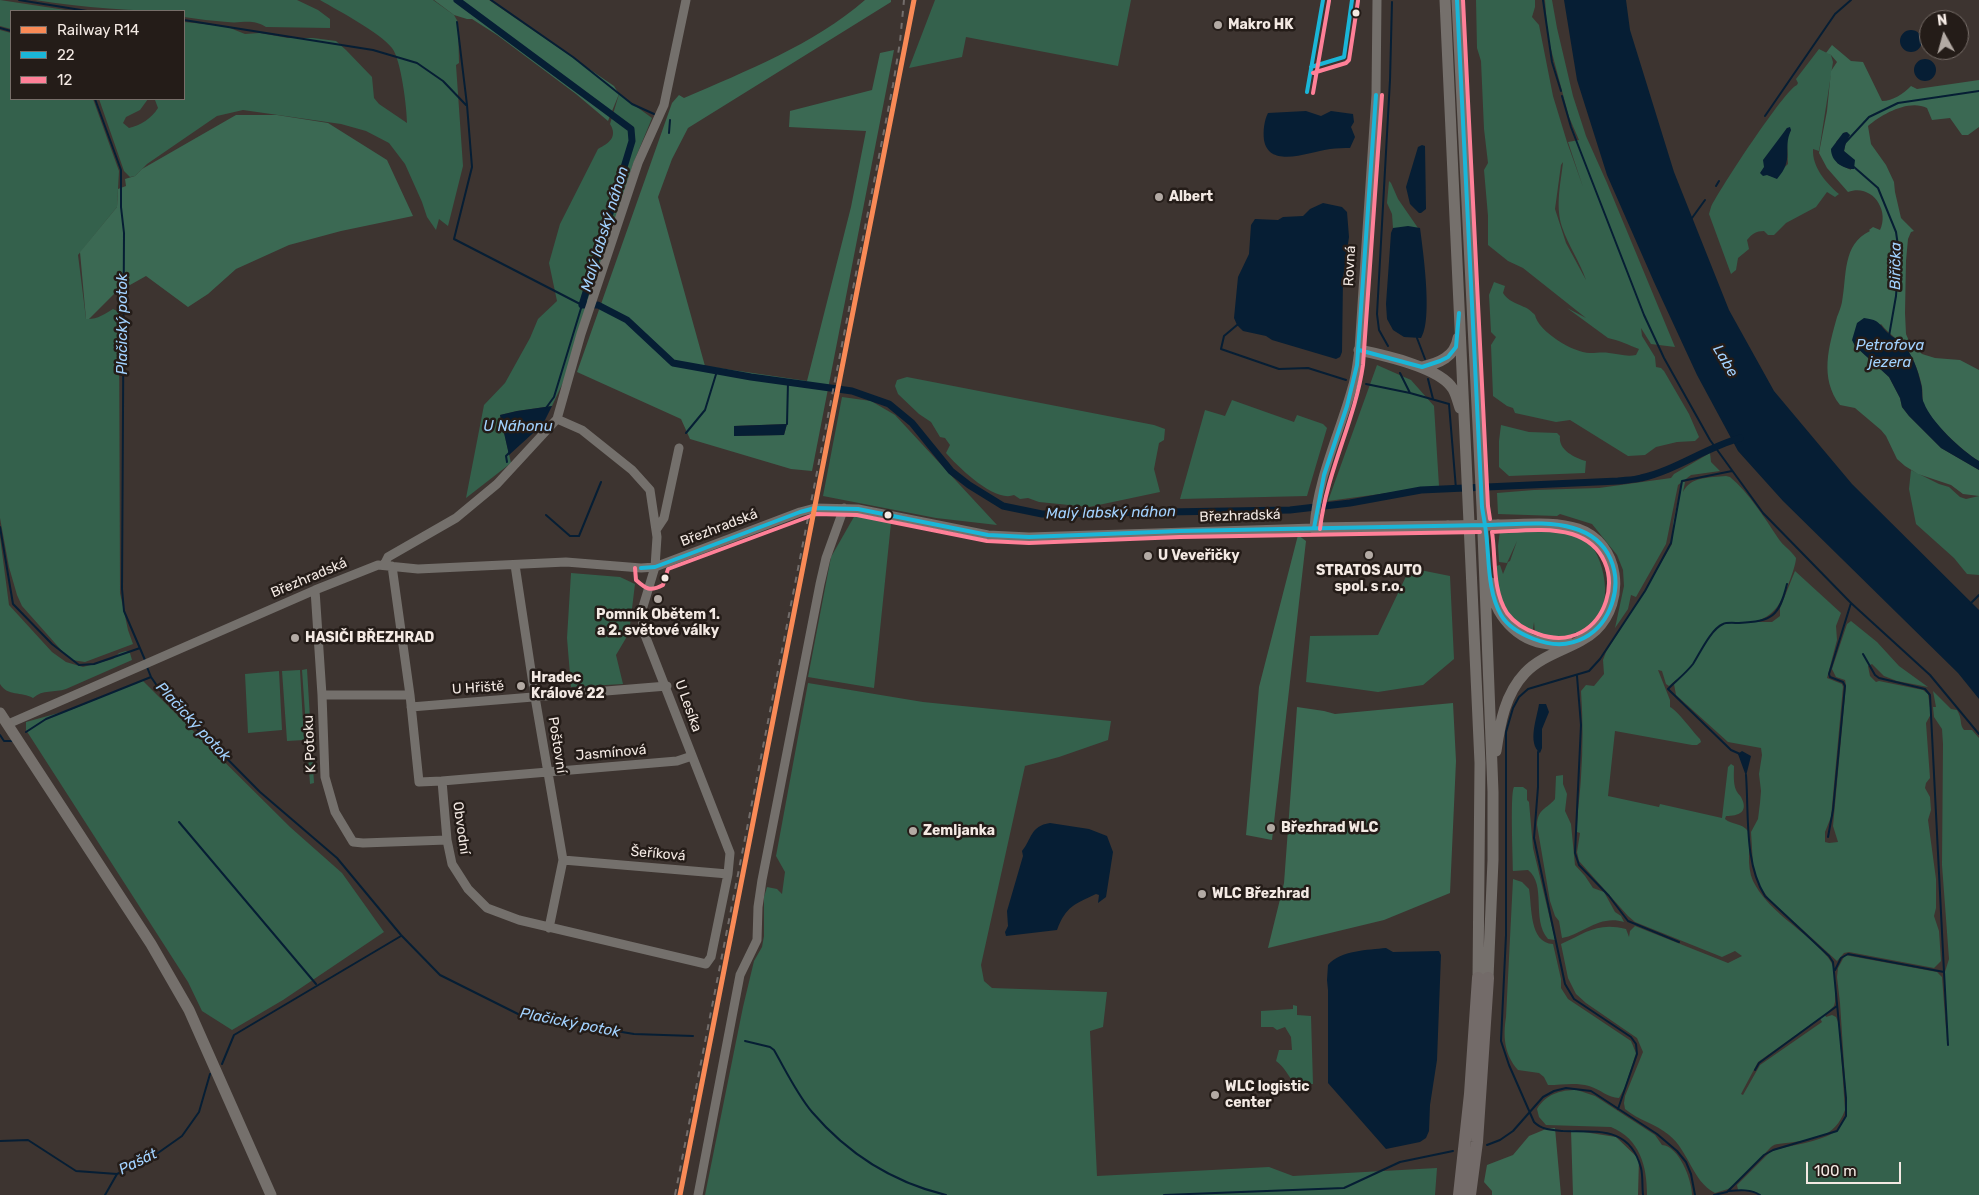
<!DOCTYPE html>
<html>
<head>
<meta charset="utf-8">
<style>
  body { margin:0 }
  #map { position:relative; width:1979px; height:1195px; overflow:hidden; background:#3d3430; font-family:Rubik,sans-serif }
  canvas { display:block }
  .legend { position:absolute; left:10px; top:10px; width:175px; height:90px; box-sizing:border-box; background:#241c18; border:1px solid #776e69; margin:0; padding:6px 9px; list-style:none; font-size:15px; color:#f3e9e3 }
  .legend li { display:flex; align-items:center; gap:10px; height:25px }
  .legend b { width:25px; border:1px solid #776e69 }
  .north { position:absolute; left:1919px; top:10px; width:50px; height:50px; box-sizing:border-box; background:#241c18; border:1px solid #776e69; border-radius:50%; rotate:353deg; font-size:14px; font-weight:700; line-height:20px; text-align:center; color:#f3e9e3 }
  .north::after { content:''; display:block; margin:auto; width:18px; height:22px; background:#b3aaa4; clip-path:polygon(50% 0,100% 100%,50% 72%,0 100%) }
  .scale { position:absolute; left:1806px; top:1162px; width:95px; height:22px; box-sizing:border-box; border:2px solid #f3e9e3; border-top:0; padding-left:6px; font-size:15px; line-height:18px; white-space:nowrap; color:#f3e9e3; -webkit-text-stroke:4px #241c18; paint-order:stroke }
</style>
</head>
<body>
<div id="map">
<canvas width="1979" height="1195"></canvas>
<ul class="legend">
<li><b style="height:6px;background:#f98a56"></b>Railway R14</li>
<li><b style="height:6px;background:#1ab6d8"></b>22</li>
<li><b style="height:6px;background:#ff8098"></b>12</li>
</ul>
<div class="north">N</div>
<div class="scale">100 m</div>
</div>
<script>
const context = document.querySelector('canvas').getContext('2d');
context.lineJoin = 'round';
function paint(path, color) { context.fillStyle = color; context.fill(path, 'evenodd'); }
function stroke(path, color, width, dash) { context.strokeStyle = color; context.lineWidth = width; context.lineCap = dash ? 'butt' : 'round'; context.setLineDash(dash || []); context.stroke(path); }
function drawText(font, color, halo, rows, align = 'center') {
  context.font = font + ' Rubik,sans-serif'; context.lineWidth = 5; context.setLineDash([]); context.textBaseline = 'middle'; context.strokeStyle = halo; context.fillStyle = color; for (const [text, x, y, turn = 0] of rows) {
    context.save(); context.translate(x, y); context.rotate((+turn || 0) * Math.PI / 180); context.textAlign = isNaN(turn) ? turn : align; if (halo) context.strokeText(text, 0, 0); context.fillText(text, 0, 0); context.restore();
  }
}
paint(new Path2D(`
  M0,0L72,11H11V29L0,26Z
  M35,0H297L318,10L330,19V28L266,27C251,18 242,24 227,22C213,21 198,19 184,17V11C133,11 84,8 35,0Z
  M320,0H433L454,15L458,22L459,63L456,65L463,166L448,226L439,219L436,230L427,217L422,202L405,164L389,143L366,131L341,124L243,110L217,116L147,164L135,176L130,177L124,171L99,99H184V22L225,26L245,34L260,33L288,38H313L336,41L346,50L372,77L374,98L379,104L407,123C407,108 401,59 392,48C379,32 339,11 320,0ZM148,99L155,100L158,108C151,119 141,125 129,128L123,123L126,117L140,110Z
  M935,0H1131L1118,66L966,37L962,57L909,68Z
  M1476,0H1535V7L1532,17L1539,25L1553,96L1567,142L1583,187L1568,142L1579,140L1569,117L1548,38L1545,0H1552L1557,28L1573,96L1586,136L1607,183L1675,347L1651,344L1641,328L1642,336L1655,357L1656,367L1661,368L1664,371L1689,414L1699,437L1695,441L1677,442L1656,447L1645,455L1628,456L1570,420L1556,422L1515,413L1513,408L1507,406L1493,396L1491,345L1496,337L1491,332L1489,295L1494,282L1505,286L1503,293C1508,301 1516,303 1524,307C1528,308 1532,312 1535,315C1538,331 1573,353 1590,353C1597,353 1603,352 1609,353C1619,354 1626,357 1636,355L1639,349C1629,345 1618,340 1608,338L1567,308L1586,318L1523,268L1508,261L1488,245V216L1484,170L1488,163L1484,129L1481,61L1477,48ZM1563,162C1561,182 1555,205 1562,227C1568,245 1580,262 1586,280L1566,243L1555,209L1561,165Z
  M0,30L11,33V99H93L119,171L117,207L78,255L86,319C96,320 105,314 113,309L119,312L120,593L128,630L133,644L85,662L72,660L62,651L22,606L17,595L9,567L0,518Z
  M1819,49L1831,55L1833,62L1820,145L1819,151L1813,149C1812,167 1826,183 1839,194L1835,197L1827,192L1816,207L1786,223L1774,235H1768L1764,231C1756,231 1752,234 1747,240L1749,249L1738,258L1736,270L1731,274L1709,214L1711,207C1719,190 1785,89 1797,85L1798,83L1796,79ZM1787,128L1791,130L1787,138L1788,164L1774,177L1761,173Z
  M619,94L652,118L633,164L574,359L552,406L517,411L500,415L511,463L466,498L484,405L505,383L530,338L538,319L557,301L549,263L560,224L598,149C609,143 618,137 610,124Z
  M1389,181L1391,183L1398,199L1418,228H1393L1392,214L1387,203Z
  M1377,365L1411,380L1434,406L1439,486L1328,501Z
  M907,377L1154,425L1165,429L1164,440L1159,443L1154,469L1160,492L1089,507L1039,502L1028,498L1020,499L1014,495C995,503 958,467 946,453L950,445L945,438L940,437L931,422L919,414L898,394L895,386L897,380Z
  M842,397L871,401L895,415L997,525L936,518L823,496Z
  M1232,400L1294,422L1297,415L1323,424L1327,428L1307,496L1180,499L1205,410L1225,416Z
  M1501,425L1529,432L1557,433L1560,436C1558,450 1575,458 1586,461L1585,473L1509,476L1499,467V441Z
  M1710,453L1711,462L1720,471L1691,475L1682,482H1685L1683,492C1691,476 1709,478 1726,476L1730,477C1749,493 1764,517 1778,538C1783,546 1791,550 1796,558C1796,567 1783,600 1777,607C1771,615 1763,619 1755,622H1772L1780,616V608L1795,571L1841,613L1836,626L1837,640L1827,678L1842,684L1843,687L1831,817L1825,832V842L1829,843L1838,842L1833,826L1846,685L1845,680L1836,677L1832,669L1847,624L1851,621L1877,642L1899,666L1928,687L1897,681L1884,676L1872,664L1868,666L1870,676L1876,682L1879,681L1923,690L1928,694L1931,714L1926,723L1930,778L1926,783L1925,788L1930,797L1931,810L1928,820L1936,879V908L1934,916L1939,931L1941,961L1934,968L1849,952L1844,953L1837,961L1769,899L1758,884L1753,865L1751,832L1758,819L1760,803L1761,791L1759,774L1762,755L1761,748L1728,742L1676,695L1674,684L1677,679L1669,686L1666,684L1662,671L1658,670L1670,700V707C1677,710 1693,732 1700,739L1701,742L1697,745H1692L1615,731L1608,796L1659,807L1660,804L1722,818L1728,767L1731,764L1734,766C1734,773 1733,783 1736,790C1737,793 1740,795 1741,797C1749,812 1739,816 1726,816L1725,819C1732,825 1742,823 1748,831C1751,848 1746,865 1753,881C1767,909 1796,925 1817,946C1823,952 1829,957 1832,964C1837,975 1835,990 1835,1002L1834,1006L1825,1015L1826,1017L1832,1015L1836,1017L1839,1024L1845,1110C1835,1138 1813,1140 1786,1143C1780,1144 1776,1143 1771,1147L1736,1184L1728,1189L1715,1193C1692,1181 1689,1151 1669,1135C1656,1124 1638,1120 1625,1109L1624,1103L1625,1096L1643,1052L1637,1038L1586,1003L1576,994L1568,978L1561,944C1586,933 1597,922 1626,929L1629,937L1630,931L1635,926L1728,963L1742,956L1735,951L1722,957L1635,922L1628,916L1579,861L1577,852L1580,833L1577,832C1577,813 1580,796 1581,777C1583,748 1583,720 1581,691L1586,685L1594,686L1604,674L1603,660L1606,652L1646,589L1672,544L1673,523L1682,482L1678,485L1666,544L1636,597L1631,595L1628,609L1615,628L1624,586L1623,570L1617,555L1592,524L1560,514L1557,516L1498,514L1497,493L1534,490L1599,488L1671,478L1674,474ZM1820,1018L1822,1022L1760,1065L1743,1095L1741,1094L1758,1062Z
  M1911,470L1939,484L1949,487L1960,497L1966,499L1979,496V575L1967,574L1954,558L1916,524L1909,489Z
  M855,515L891,523L874,688L808,677L831,557Z
  M1560,529C1566,531 1573,532 1579,534C1604,548 1614,600 1596,621C1587,632 1575,637 1562,640L1576,635V632C1564,639 1547,643 1535,633L1534,622L1532,635C1494,621 1494,569 1495,536L1496,566L1500,565L1503,574L1508,562L1510,561L1517,541L1507,563L1499,562L1498,546L1500,531L1549,530L1556,532V530Z
  M0,537L9,605L52,652L66,662L83,667L113,659L119,653L126,651L130,653L132,660L66,689C54,693 43,689 33,698C21,691 8,697 0,684Z
  M1410,568L1450,576L1454,659L1423,685L1378,692L1306,682L1310,636L1378,635Z
  M571,573L620,577L635,584L629,633L616,655L623,684L571,687L567,638Z
  M307,669L314,783L310,784L302,670Z
  M300,670L304,740L287,741L282,671Z
  M279,671L282,730L248,733L245,674Z
  M142,680L290,827L342,873L384,932L283,1000L232,1030L202,1011L188,982L26,730V722L73,709Z
  M808,683L923,702L1111,721L1108,740L1059,757L1025,766L981,965L984,981L992,988L1107,992L1103,1027L1090,1031L1097,1176L1269,1167L1293,1176L1437,1168L1435,1195H705L743,1007L754,961L762,947L764,936V897L767,887L777,889L782,894L785,872L776,856Z
  M1933,691L1951,709L1957,710C1963,720 1959,724 1964,730H1972L1979,738V1195H1760L1753,1191L1738,1190L1737,1185L1769,1153L1775,1150C1791,1145 1828,1141 1839,1128C1843,1123 1845,1116 1847,1110L1840,1003L1837,977L1838,968L1845,955L1937,972L1942,977L1947,1042L1944,975L1949,959L1942,865L1943,744L1942,729L1934,717L1933,707H1936Z
  M1563,775V784L1567,794L1565,811L1571,824L1575,865L1585,876L1593,888L1604,892L1615,912L1621,916L1624,922C1600,914 1583,934 1562,938L1559,921L1555,916L1550,901L1537,825C1538,808 1546,810 1555,799L1556,776Z
  M1514,787H1523L1527,790V800L1529,802L1533,848L1555,940L1548,939C1531,919 1547,885 1528,870L1513,871C1513,858 1510,793 1514,787Z
  M1513,879L1522,882L1529,889C1532,906 1529,943 1553,944L1561,979V988L1568,999L1631,1041L1636,1053L1625,1087L1619,1098C1608,1098 1600,1089 1589,1086C1575,1082 1562,1085 1548,1085L1544,1077L1539,1073L1518,1070C1504,1054 1503,1036 1506,1017Z
  M1293,1005L1297,1006V1015L1311,1016L1313,1084C1286,1087 1294,1075 1276,1061L1279,1050H1292L1291,1037L1285,1027L1277,1030L1273,1027H1261V1011L1293,1009Z
  M1577,1090L1595,1096L1655,1135L1662,1145C1679,1146 1692,1180 1692,1195H1647C1647,1166 1640,1139 1611,1127L1546,1125L1539,1117L1537,1109C1546,1094 1560,1090 1577,1090Z`), '#34614c');
paint(new Path2D(`
  M434,0H489L614,86L619,94L608,121L576,94L497,35L472,19H467L454,15Z
  M865,0H891V2L688,128L672,159L658,197L705,366L807,381L851,207L866,131L789,127L790,111L872,90L880,53L894,50L812,471L791,469L690,439L681,419L577,372L672,103L679,95L684,98C746,71 813,45 865,0ZM787,424L784,435L734,436V426Z
  M1832,45L1851,61L1863,62L1882,101C1893,101 1903,94 1911,86L1917,89L1979,80V127L1968,135H1962L1950,118L1932,120L1927,108C1909,99 1882,114 1868,126L1871,144L1886,165L1894,182L1895,192L1901,218L1914,231L1911,232L1908,239L1906,261L1905,313L1906,334L1909,341L1922,354L1935,358L1960,360L1979,370V461C1962,451 1930,421 1923,403C1922,398 1923,392 1922,387C1920,377 1916,364 1910,354C1903,342 1890,336 1881,324L1855,346L1889,377L1900,398L1902,407L1909,416L1941,448L1979,470V496L1963,494L1951,485L1918,474L1905,466L1897,459L1886,436L1881,430L1855,408L1840,405C1819,378 1829,346 1837,317C1839,312 1841,307 1842,302C1847,276 1842,244 1870,231L1869,230L1873,227L1880,230C1890,209 1871,183 1848,192L1827,168L1819,153L1827,111L1831,71L1837,62L1831,55L1826,53ZM1845,132L1850,135L1846,142L1844,151L1848,156L1851,170L1837,163L1836,142Z
  M236,115H277L328,123L387,160L413,216L341,231L289,245L236,269L208,294L188,307L146,276L114,294L89,319H86L80,252L117,207L118,189L126,186L125,179L135,176L142,169Z
  M1298,535L1306,541L1272,840L1246,835L1259,687Z
  M1453,703L1456,761L1450,893L1384,920L1268,948L1284,883L1297,707L1324,711L1335,714Z
  M1555,1128L1561,1195H1492V1191L1484,1182L1487,1165L1513,1155L1529,1136L1546,1129Z
  M1571,1130L1616,1137L1639,1159L1638,1195H1573Z`), '#3b6953');
paint(new Path2D(`
  M1564,0H1626L1630,30L1674,172L1729,310L1774,391L1852,484L1979,610V699L1958,673L1783,501L1738,451L1697,375L1654,282L1607,175L1577,80Z
  M1900 41a11 11 0 1 1 22 0a11 11 0 1 1-22 0Z
  M1914 70a11 11 0 1 1 22 0a11 11 0 1 1-22 0Z
  M1306,111L1321,116L1331,111L1353,114L1354,122L1351,127L1355,137L1350,148C1344,148 1337,148 1330,149C1312,151 1269,170 1264,140C1263,131 1264,121 1268,113Z
  M1790,127L1791,130C1782,150 1795,159 1777,179L1767,175L1763,176L1760,173L1764,167L1763,160L1787,128Z
  M1843,133L1847,132L1850,135L1846,142L1844,151L1855,160L1854,169C1842,169 1831,161 1831,149Z
  M1422,145L1425,146L1426,209L1421,213H1419L1410,204L1406,187L1418,147Z
  M1323,203L1342,207L1347,212L1349,237L1343,278L1342,352L1340,357L1336,359L1272,340L1266,336L1243,331L1237,325L1234,318L1238,277L1249,254L1251,225L1255,219L1278,220L1283,217L1303,216L1310,209Z
  M1408,226L1420,228C1423,251 1433,320 1421,338L1404,337L1393,330L1387,319L1386,304L1391,233L1393,228Z
  M1864,318C1881,320 1879,325 1889,334C1893,338 1898,339 1902,343C1912,353 1918,370 1921,384C1923,390 1921,398 1924,403C1931,422 1962,451 1979,461V470L1941,448L1909,416L1902,407L1900,398L1889,377L1855,346L1852,340L1857,323Z
  M552,406L543,424L509,455L500,415L517,411Z
  M787,424L784,435L734,436V426Z
  M1539,704H1546L1549,712L1542,729V748L1540,753C1527,743 1537,718 1539,704Z
  M1742,751L1751,756L1746,776L1738,754Z
  M1050,823L1089,829L1107,836L1113,852L1106,897L1098,903L1099,895L1096,894C1075,904 1066,906 1057,930L1006,936L1005,932L1008,926L1007,911L1023,856L1022,851C1032,839 1030,826 1050,823Z
  M1386,948L1393,952L1439,951L1441,955L1437,1060L1430,1105L1429,1131L1426,1138L1420,1142L1386,1149L1328,1083V990L1327,980L1328,965C1341,950 1368,950 1386,948Z`), '#061e34');
stroke(new Path2D(`
  M19,0L87,11
  M491,0L573,57L632,104L654,114
  M1543,0L1552,62L1561,91
  M184,20L373,50L417,63L443,81L466,105
  M457,22L467,105L472,167L454,239L582,305L554,397L546,408
  M0,28L11,31
  M1562,96L1571,127L1644,315L1664,358L1710,440L1763,513L1851,603L1930,675L1979,734
  M95,99L121,170V207L124,233L122,589L124,611L145,660
  M1765,116L1835,14L1851,0
  M669,133L670,120
  M1844,144L1869,117L1898,103L1979,91
  M1854,167L1878,188L1896,232L1899,253L1896,296L1889,336
  M1716,186L1719,181
  M1692,218L1705,200
  M1237,325L1224,336L1221,349L1279,369L1308,368L1346,380
  M1417,338L1425,359
  M1388,346L1379,330L1377,314L1390,80L1392,2
  M1400,373L1410,393L1449,404L1456,489
  M1428,379L1433,399
  M1366,384L1410,393
  M787,424L788,382
  M686,433L705,410L717,371
  M507,462L506,456L510,452
  M546,515L570,536H579L601,482
  M0,527L13,604L52,644L79,665L94,664L140,648
  M1970,604L1979,595
  M147,667L151,677L162,693L260,792L337,858L401,935L440,975L520,1015L634,1034L693,1036
  M1577,676L1581,725L1575,853L1579,865L1609,896L1628,921L1679,942
  M26,732L46,719L151,677
  M0,735L4,741H12
  M1538,752V787L1534,838L1565,984L1574,999L1631,1037L1636,1044L1637,1054L1618,1109
  M1740,754L1731,750L1668,689C1676,681 1686,673 1693,664C1700,653 1711,629 1723,624C1727,622 1735,623 1739,623C1772,621 1779,617 1787,584
  M179,822L316,984
  M1828,837L1833,810L1845,686L1843,682L1830,677L1829,674L1851,603
  M1835,970L1841,958L1848,954L1944,972L1930,695L1925,689L1879,678L1875,675L1863,654
  M1944,972L1948,1045
  M745,1041L770,1047L774,1050C786,1071 797,1094 812,1112C848,1154 892,1182 946,1195
  M222,1064L234,1035L401,936
  M1755,1070L1759,1063L1837,1006
  M0,1141L28,1140L76,1171L117,1174L148,1160L182,1136L199,1112L210,1074
  M1487,1145L1500,1140L1513,1131L1543,1097L1554,1091L1566,1088L1591,1091L1657,1134L1677,1151L1686,1162L1691,1174L1695,1195
  M1729,1191C1739,1190 1751,1189 1760,1195
  M105,1195L117,1174
  M1164,1195L1344,1188L1400,1162L1453,1151
  M1643,1195C1642,1186 1643,1176 1641,1168C1630,1126 1597,1132 1563,1131C1552,1130 1542,1130 1534,1122L1509,1065L1501,1041L1506,935V732L1513,708L1519,697L1528,689L1589,671L1600,659L1645,591L1671,543L1682,481L1732,471
  M1714,1195L1727,1192L1764,1155L1773,1150L1837,1131L1846,1116V1098L1833,962L1829,956L1765,896C1744,863 1749,814 1746,775`), '#061e34', 2);
stroke(new Path2D(`
  M457,0L631,129L632,141L582,305H598L627,320L673,363L751,377L852,391L889,404L912,423L951,471L969,485L1003,506L1042,514L1290,510L1350,503L1421,490L1618,481C1626,480 1634,480 1641,478C1676,470 1705,448 1740,438`), '#061e34', 7);
stroke(new Path2D(`
  M557,419L582,430L632,470L650,490L657,537L655,567L642,610L643,630L730,853L728,874L563,860
  M656,530L664,518L679,448
  M384,565L388,557L456,518L497,484L557,419L581,334L638,163L664,105L686,0
  M515,565L535,697L563,860L549,928
  M392,566L410,695L419,782L442,781L447,840L452,864L468,889L487,908L519,920L706,964L711,957L728,874
  M315,590L322,695H410
  M322,695L325,777L335,812L353,842L363,843L447,840
  M411,707L667,686
  M8,724L315,590L378,565L418,569L566,562L641,568L655,567L800,512L815,508L858,509L988,535L1029,537L1314,528C1317,479 1339,435 1352,388C1356,376 1357,363 1359,350L1376,95L1377,0
  M442,781L677,761L692,756
  M698,1195L740,975L757,940L758,907L762,880L820,584L826,558L844,508`), '#74706c', 9);
stroke(new Path2D(`
  M1445,0L1480,763L1478,978
  M1457,0L1482,507L1493,792V860L1488,978
  M1359,350C1383,355 1440,367 1453,389C1456,394 1458,402 1460,408
  M1422,367C1439,363 1455,357 1458,338
  M1314,528L1448,526
  M1491,583C1493,614 1517,641 1549,644C1555,645 1562,644 1569,643
  M0,713L151,944L189,1010L271,1195
  M1496,751C1500,723 1505,694 1525,673C1545,652 1577,648 1596,630C1626,601 1620,543 1578,529C1553,521 1524,525 1498,525`), '#75706c', 11);
stroke(new Path2D(`
  M1459,1195L1470,1094L1478,978
  M1470,1195L1477,1142L1488,978`), '#736b69', 12);
stroke(new Path2D(`
  M675,1195L893,85L900,42L904,0`), '#736d6b', 2, [6, 6]);
stroke(new Path2D(`
  M1448,526L1498,525`), '#75706c', 11);
stroke(new Path2D(`
  M1457,0L1482,507L1485,525
  M1311,67L1344,57L1352,0
  M1307,92L1323,0
  M1359,350L1422,367L1440,361L1448,357L1456,347L1459,313
  M1485,525C1512,525 1547,520 1573,528C1650,550 1613,670 1534,639C1521,634 1508,627 1501,615C1486,588 1490,555 1485,525Z
  M1314,528L1324,475L1347,406L1357,365L1376,95
  M641,568L655,567L800,512L815,508L858,509L988,535L1029,537L1180,531L1485,525`), '#1ab6d8', 4);
stroke(new Path2D(`
  M1463,0L1488,506L1490,519
  M1313,73L1346,63L1349,60L1358,1
  M1313,93L1329,1
  M1320,529C1327,470 1355,421 1363,365L1382,95
  M1492,532C1518,531 1548,527 1572,534C1639,555 1607,659 1538,634C1526,630 1515,624 1507,613C1492,590 1496,558 1492,532Z
  M635,568L636,580C646,589 650,592 663,585L668,569L816,514L857,515L987,541L1029,543L1180,537L1480,532`), '#ff8098', 4);
stroke(new Path2D(`
  M680,1195L914,0`), '#f98a56', 5);
for (const [x, y, r, color] of [
  [1356,13,4.5,"#f3e9e3"],
  [1218,25,5,"#b3aaa4"],
  [1159,197,5,"#b3aaa4"],
  [888,515,4.5,"#f3e9e3"],
  [1369,555,5,"#b3aaa4"],
  [1148,556,5,"#b3aaa4"],
  [665,578,4.5,"#f3e9e3"],
  [658,599,5,"#b3aaa4"],
  [295,638,5,"#b3aaa4"],
  [521,686,5,"#b3aaa4"],
  [1271,828,5,"#b3aaa4"],
  [913,831,5,"#b3aaa4"],
  [1202,894,5,"#b3aaa4"],
  [1215,1095,5,"#b3aaa4"]
]) { const dot = new Path2D(); dot.arc(x, y, r, 0, 2 * Math.PI); context.fillStyle = color; context.fill(dot); stroke(dot, '#241c18', 2); }
drawText('bold 14px', '#f3e9e3', '#241c18', [
  ["Makro HK",1228,25],
  ["Albert",1169,197],
  ["U Veveřičky",1158,556],
  ["STRATOS AUTO",1369,571,"center"],
  ["spol. s r.o.",1369,587,"center"],
  ["Pomník Obětem 1.",658,615,"center"],
  ["a 2. světové války",658,631,"center"],
  ["HASIČI BŘEZHRAD",305,638],
  ["Hradec",531,678],
  ["Králové 22",531,694],
  ["Březhrad WLC",1281,828],
  ["Zemljanka",923,831],
  ["WLC Březhrad",1212,894],
  ["WLC logistic",1225,1087],
  ["center",1225,1103]
], 'left');
drawText('14px', '#f3e9e3', '#241c18', [
  ["Rovná",1350,266,-87],
  ["Březhradská",1240,516,-2],
  ["Březhradská",719,528,-21],
  ["Březhradská",309,578,-23],
  ["U Hřiště",478,688,-4],
  ["U Lesíka",688,706,70],
  ["K Potoku",310,744,-93],
  ["Poštovní",557,745,81],
  ["Jasmínová",611,753,-5],
  ["Obvodní",461,828,82],
  ["Šeříková",658,854,5]
]);
drawText('italic 15px', '#a2d2ff', '#241c18', [
  ["Malý labský náhon",605,229,-73],
  ["Biřička",1896,266,-89],
  ["Plačický potok",123,324,-90],
  ["Petrofova",1890,346],
  ["jezera",1890,363],
  ["Labe",1725,361,59],
  ["U Náhonu",518,427],
  ["Malý labský náhon",1111,513,-1],
  ["Plačický potok",193,722,47],
  ["Plačický potok",570,1023,11],
  ["Pašát",138,1162,-26]
]);
</script>
</body>
</html>
